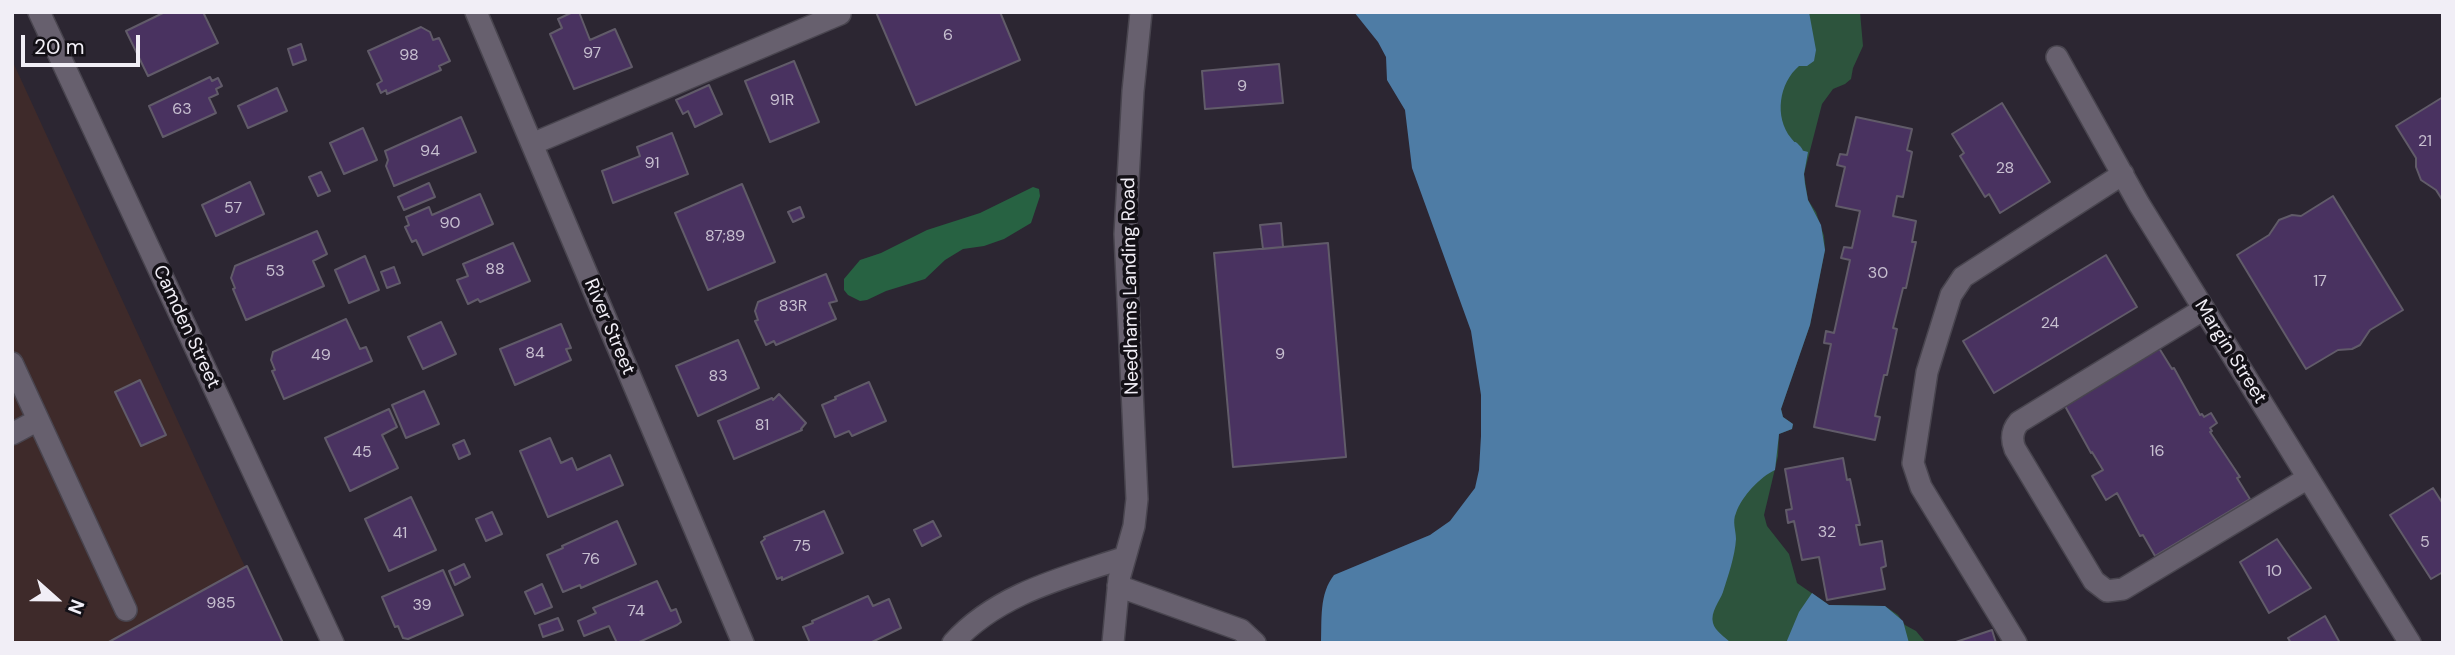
<!DOCTYPE html>
<html>
<head>
<meta charset="utf-8">
<style>
  body { margin:0 }
  #map { position:relative; width:2455px; height:655px; overflow:hidden; background:#2c2632; font-family:"DM Sans",sans-serif }
  canvas { display:block }
  .frame { position:absolute; inset:0; border:14px solid #f1eef6; pointer-events:none }
  .north { position:absolute; left:21px; top:564px; width:70px; height:70px; -webkit-text-stroke:5px #131016; paint-order:stroke; rotate:111deg; font-size:19px; font-weight:700; line-height:28px; text-align:center; color:#f1eef6 }
  .north::after { content:''; display:block; margin:auto; width:24px; height:32px; background:#f1eef6; clip-path:polygon(50% 0,100% 100%,50% 72%,0 100%) }
  .scale { position:absolute; left:21px; top:35px; width:119px; height:32px; box-sizing:border-box; border:4px solid #f1eef6; border-top:0; padding-left:9px; font-size:21px; line-height:24px; white-space:nowrap; color:#f1eef6; -webkit-text-stroke:5px #131016; paint-order:stroke }
</style>
</head>
<body>
<div id="map">
<canvas width="2455" height="655"></canvas>
<div class="frame"></div>
<div class="north">N</div>
<div class="scale">20 m</div>
</div>
<script>
const context = document.querySelector('canvas').getContext('2d');
context.lineJoin = 'round';
function paint(path, color) { context.fillStyle = color; context.fill(path, 'evenodd'); }
function stroke(path, color, width, dash) { context.strokeStyle = color; context.lineWidth = width; context.lineCap = dash ? 'butt' : 'round'; context.setLineDash(dash || []); context.stroke(path); }
function drawText(font, color, halo, rows, align = 'center') {
  context.font = font + ' "DM Sans",sans-serif'; context.lineWidth = 7; context.setLineDash([]); context.textBaseline = 'middle'; context.strokeStyle = halo; context.fillStyle = color; for (const [text, x, y, turn = 0] of rows) {
    context.save(); context.translate(x, y); context.rotate((+turn || 0) * Math.PI / 180); context.textAlign = isNaN(turn) ? turn : align; if (halo) context.strokeText(text, 0, 0); context.fillText(text, 0, 0); context.restore();
  }
}
paint(new Path2D(`
  M12,60L238,552L282,643H12Z`), '#3e2a2a');
paint(new Path2D(`
  M1694,12H1860L1863,46L1853,68L1851,79L1845,84L1833,89L1822,104L1804,174L1808,200L1816,212L1824,236L1825,250L1810,325L1781,409L1783,417L1793,424L1792,429L1779,434L1778,456L1764,515L1767,526L1789,554L1797,583L1829,605L1885,606L1898,615L1905,625L1916,631L1926,643H1494Z`), '#2d543d');
paint(new Path2D(`
  M1033,187L1039,189L1040,196L1031,223L1004,239L984,246L963,249L945,260L925,279L886,291L867,300L860,301L848,295L844,290V279L860,260L881,253L927,230L980,213Z`), '#276242');
paint(new Path2D(`
  M1354,12H1809L1816,50L1814,61L1807,66H1799C1779,83 1774,117 1791,138C1798,147 1792,137 1800,146C1806,153 1799,149 1808,152L1804,174L1805,184L1808,200L1821,225L1825,250L1810,325L1781,409L1783,417L1793,424L1792,429L1779,434L1775,470C1760,477 1742,496 1736,513C1732,522 1736,530 1736,539C1735,556 1728,576 1723,592C1720,601 1710,612 1713,623C1715,631 1725,637 1731,643H1321C1322,620 1319,594 1334,575L1430,535L1450,521L1475,488L1479,470L1481,436V395L1471,331L1412,168L1405,110L1387,80L1386,57L1378,42Z
  M1812,593L1829,605L1885,606L1903,621L1909,643H1786L1799,612Z`), '#4e7ca5');
const building = new Path2D(`
  M165,12H203L218,43L148,76L126,31Z
  M573,12H579L590,40L615,29L632,67L574,89L550,34L562,28L558,19Z
  M876,12H1000L1020,60L916,105Z
  M421,27L430,32L433,40L439,38L450,61L439,66L441,70L387,94L386,90L381,93L377,84L382,81L368,51Z
  M301,44L306,60L293,65L288,49Z
  M794,61L819,122L770,142L745,81Z
  M1279,64L1283,103L1205,109L1202,71Z
  M210,77L212,81L218,78L222,86L216,89L218,94L209,98L216,113L163,137L149,106Z
  M709,85L722,114L695,127L688,111L683,114L676,100Z
  M277,88L287,111L248,128L238,106Z
  M2443,97V201L2436,190L2421,180L2416,167V158L2396,126Z
  M2002,103L2050,182L2000,213L1989,194L1985,197L1960,156L1964,153L1952,134Z
  M461,117L476,152L394,186L386,166L388,160L385,151Z
  M1856,117L1912,129L1907,150L1912,152L1903,197L1897,196L1893,216L1916,221L1912,242H1916L1906,288H1903L1893,328L1897,329L1887,375H1884L1875,416L1880,417L1875,440L1814,427L1831,344L1824,343L1826,331L1834,333L1850,260L1841,258L1844,247L1852,248L1860,211L1836,206L1845,167L1837,165L1840,154L1847,155Z
  M363,128L377,160L344,174L330,143Z
  M672,133L688,174L613,203L602,171L640,156L637,147Z
  M321,172L330,191L318,196L309,177Z
  M250,182L264,214L216,236L202,205Z
  M429,183L435,197L404,210L398,197Z
  M742,184L775,262L708,290L675,213Z
  M480,194L493,224L423,255L416,240L412,242L405,227L409,225L406,217L429,207L432,215Z
  M2333,196L2403,310L2370,330L2360,345L2352,349L2338,350L2306,369L2237,255L2269,235L2279,220L2292,215L2301,216Z
  M800,207L804,217L793,222L788,212Z
  M1281,223L1283,247L1263,249L1260,225Z
  M317,231L327,254L313,261L324,286L246,320L233,289L235,288L231,278L235,266Z
  M513,243L530,281L480,302L478,299L468,304L457,280L468,276L463,264Z
  M1328,243L1346,457L1233,467L1214,253Z
  M2106,255L2137,307L1994,393L1963,341Z
  M365,256L379,290L349,303L335,270Z
  M394,267L400,283L387,288L381,272Z
  M826,274L837,301L829,303L836,319L776,345L774,341L766,345L755,321L758,320L755,311L758,302Z
  M346,319L360,349L366,347L372,361L284,399L272,371L275,370L271,360L273,352Z
  M441,322L456,354L423,369L408,337Z
  M561,324L571,348L566,349L571,360L515,385L500,349Z
  M738,340L759,388L698,416L676,366Z
  M2159,348L2172,369L2174,368L2200,415L2202,414L2204,417L2211,413L2217,423L2210,428L2212,431L2210,432L2240,477L2237,478L2250,499L2155,556L2143,535L2140,536L2117,493L2106,500L2092,476L2103,470L2092,452L2091,453L2065,406Z
  M140,380L166,435L141,446L115,392Z
  M869,382L886,421L852,436L849,431L835,437L822,405L836,399L835,397Z
  M424,391L439,424L406,438L392,405Z
  M779,394L806,423L801,429L802,430L734,459L718,421L772,398L773,400Z
  M389,409L397,427L382,435L398,468L350,491L325,438Z
  M550,438L561,463L572,458L577,470L610,455L623,485L548,517L520,451Z
  M464,440L470,454L459,459L453,445Z
  M1843,458L1847,480L1850,479L1860,525H1856L1860,545L1882,541L1886,566L1881,568L1885,589L1827,600L1819,557L1802,560L1794,521L1788,523L1786,510L1792,509L1785,469Z
  M2433,488L2443,504V572L2431,579L2390,515Z
  M411,497L436,550L389,571L365,519Z
  M824,511L843,553L782,580V577L777,579L761,542L765,539L764,537Z
  M492,512L502,534L486,541L476,519Z
  M617,521L636,564L581,588L580,585L563,592L547,555L563,548L562,546Z
  M933,521L941,536L922,546L914,530Z
  M2277,539L2311,588L2269,613L2240,562Z
  M464,564L470,577L455,585L449,571Z
  M247,566L283,643H107Z
  M443,570L463,615L408,639L403,638L398,626L395,627L382,597Z
  M657,581L671,611L676,609L681,622L677,625L637,643H617L609,626L584,636L578,621L596,613L593,608Z
  M542,584L552,607L535,614L525,592Z
  M868,596L873,606L889,599L901,628L870,643H810L803,627L813,623L812,621Z
  M2325,616L2340,643H2291L2288,638Z
  M558,618L563,630L543,637L539,625Z
  M1992,630L1996,643H1953Z`);
paint(building, '#493260');
stroke(building, '#615b69', 2);
const minor = new Path2D(`
  M39,12L333,643
  M476,12L743,643
  M2057,57L2139,204L2410,643
  M532,144L840,14
  M2204,309L2019,422C2012,430 2011,439 2015,449L2094,581L2107,591L2123,589L2308,478
  M12,363L126,610
  M12,434L38,420
  M1118,586L1241,630L1255,643
  M953,643C997,594 1063,578 1123,558
  M1113,643L1119,579L1134,526L1137,499L1125,234L1133,91L1141,12
  M2016,643L1921,487L1913,463L1927,372L1951,295L1963,277L2123,174`);
stroke(minor, '#49454f', 24);
stroke(minor, '#67606e', 21);
drawText('16px', '#c7bfd0', null, [
  ["6",948,36],
  ["97",592,54],
  ["98",409,56],
  ["9",1242,87],
  ["91R",782,101],
  ["63",182,110],
  ["21",2425,142],
  ["94",430,152],
  ["91",652,164],
  ["28",2005,169],
  ["57",233,209],
  ["90",450,224],
  ["87;89",725,237],
  ["88",495,270],
  ["53",275,272],
  ["30",1878,274],
  ["17",2320,282],
  ["83R",793,307],
  ["24",2050,324],
  ["84",535,354],
  ["9",1280,355],
  ["49",321,356],
  ["83",718,377],
  ["81",762,426],
  ["16",2157,452],
  ["45",362,453],
  ["32",1827,533],
  ["41",400,534],
  ["5",2425,543],
  ["75",802,547],
  ["76",591,560],
  ["10",2274,572],
  ["985",221,604],
  ["39",422,606],
  ["74",636,612]
]);
drawText('19px', '#f1eef6', '#131016', [
  ["Needhams Landing Road",1131,286,-91],
  ["Camden Street",186,327,65],
  ["River Street",609,327,67],
  ["Margin Street",2230,352,58]
]);
</script>
</body>
</html>
